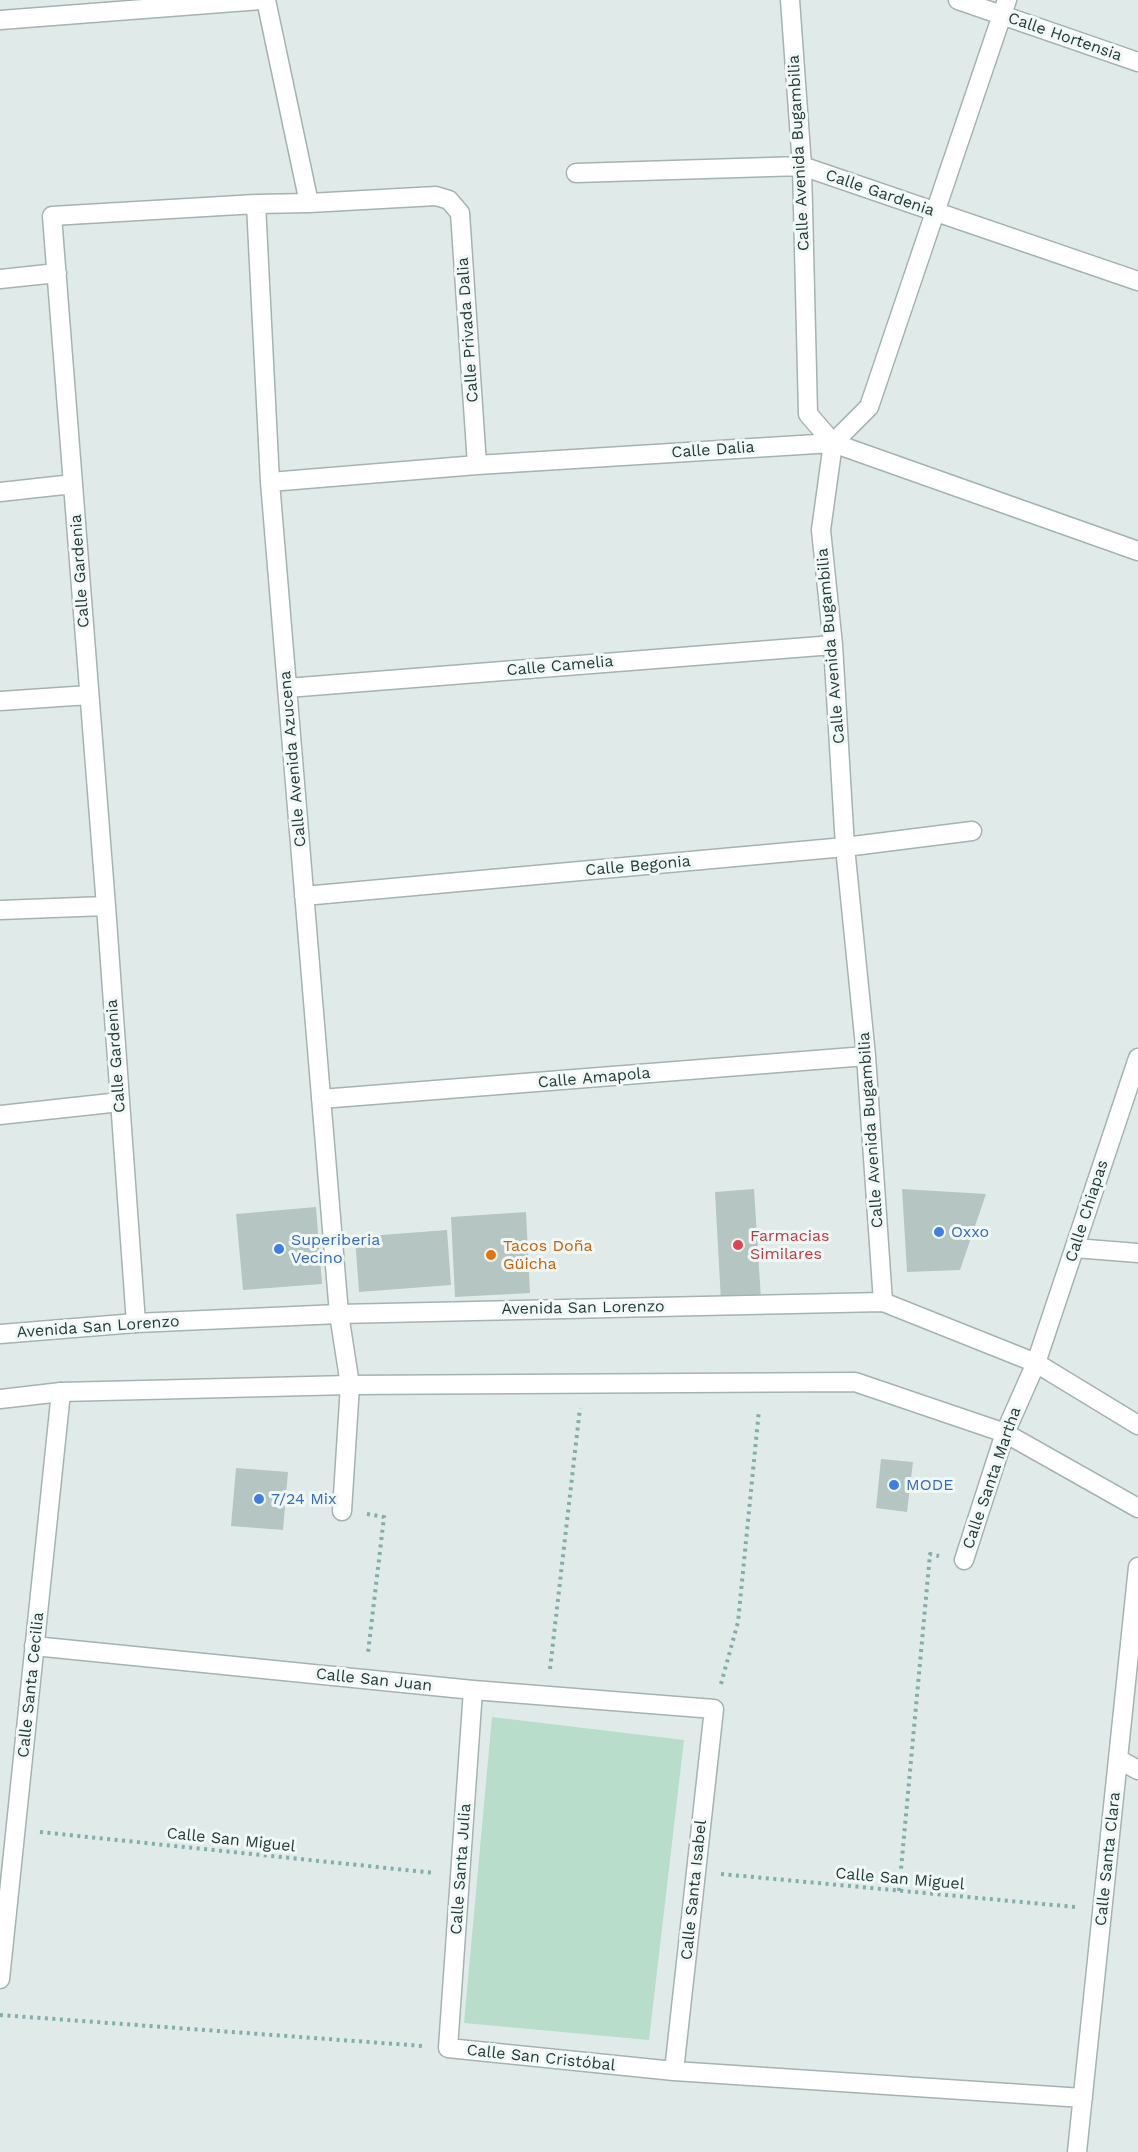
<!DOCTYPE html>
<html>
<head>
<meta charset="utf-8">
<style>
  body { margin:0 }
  canvas { display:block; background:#e0ebe9 }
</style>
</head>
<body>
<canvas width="1138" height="2152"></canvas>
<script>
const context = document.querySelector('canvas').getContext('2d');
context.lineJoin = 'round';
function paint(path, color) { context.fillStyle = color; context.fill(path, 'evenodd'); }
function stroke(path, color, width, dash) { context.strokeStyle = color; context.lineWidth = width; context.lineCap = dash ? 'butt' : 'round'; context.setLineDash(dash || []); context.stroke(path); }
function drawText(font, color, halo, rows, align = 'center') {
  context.font = font + ' "Work Sans",sans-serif'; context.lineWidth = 6; context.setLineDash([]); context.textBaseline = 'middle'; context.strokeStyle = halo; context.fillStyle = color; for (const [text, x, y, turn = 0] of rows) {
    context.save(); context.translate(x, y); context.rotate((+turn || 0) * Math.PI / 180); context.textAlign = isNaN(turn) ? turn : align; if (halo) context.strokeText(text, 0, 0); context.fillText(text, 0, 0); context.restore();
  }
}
paint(new Path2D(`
  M492,1717L684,1740L649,2040L464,2023Z`), '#b8ddca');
paint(new Path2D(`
  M754,1189L761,1299L721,1302L715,1192Z
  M902,1189L986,1194L960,1270L907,1272Z
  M316,1207L322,1284L243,1290L236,1214Z
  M526,1212L530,1293L455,1297L451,1217Z
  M447,1230L451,1285L359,1292L355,1237Z
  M881,1459L913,1462L907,1512L876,1508Z
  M236,1468L288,1472L283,1530L231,1526Z`), '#b5c6c2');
const minor = new Path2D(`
  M266,0L309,203
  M790,0L802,166L808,414L833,443L821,530L833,645L845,847L866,1056L883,1302
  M958,0L1138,62
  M0,20L261,0
  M576,173L802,166L1138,281
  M256,204L270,482L339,1314L350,1385L342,1511
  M0,279L57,273
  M833,443L869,407L1007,0
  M270,482L477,465L833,443L1138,551
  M0,492L73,484
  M287,688L833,645
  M0,701L89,695
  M304,896L845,847L972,831
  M0,910L106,906
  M321,1099L866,1056
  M0,1115L120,1102
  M1075,1248L1138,1253
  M136,1323L106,906L52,216L256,204L309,203L436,196L449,200L460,213L477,465
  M964,1560L1005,1433L1036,1363L1138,1058
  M34,1646L473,1690L714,1709L674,2071
  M473,1690L448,2048L674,2071L1083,2098
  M1118,1759L1138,1770
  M0,1979L61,1392
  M1077,2152L1138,1567`);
const tertiary = new Path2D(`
  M0,1334L136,1323L339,1314L883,1302L1036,1363L1138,1425
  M0,1399L61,1392L350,1385L855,1382L1005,1433L1138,1508`);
stroke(minor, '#a3b3b1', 21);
stroke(tertiary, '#a3b3b1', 21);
stroke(new Path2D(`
  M367,1514L384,1517L368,1653
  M550,1669L580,1408
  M721,1684L738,1622L759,1410
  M40,1832L435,1873
  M721,1874L1075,1907
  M899,1891L930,1554L939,1556
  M0,2015L423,2046`), '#80afaa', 4, [3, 4.5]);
stroke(minor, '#fff', 18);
stroke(tertiary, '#fff', 18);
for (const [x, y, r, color] of [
  [939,1232,6,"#3f7fe0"],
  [738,1245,6,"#e0444e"],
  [279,1249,6,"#3f7fe0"],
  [491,1255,6,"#e8710a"],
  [894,1485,6,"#3f7fe0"],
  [259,1499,6,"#3f7fe0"]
]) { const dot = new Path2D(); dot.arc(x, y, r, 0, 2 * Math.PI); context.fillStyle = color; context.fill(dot); stroke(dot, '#f1f8f6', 2); }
drawText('16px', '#213c3a', '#f1f8f6', [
  ["Calle Hortensia",1065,37,19],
  ["Calle Avenida Bugambilia",799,153,-93],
  ["Calle Gardenia",880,193,19],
  ["Calle Privada Dalia",468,330,-94],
  ["Calle Dalia",713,450,-4],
  ["Calle Gardenia",80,571,-94],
  ["Calle Avenida Bugambilia",831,646,-95],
  ["Calle Camelia",560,666,-5],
  ["Calle Avenida Azucena",293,759,-95],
  ["Calle Begonia",638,866,-5],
  ["Calle Gardenia",116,1056,-94],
  ["Calle Amapola",594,1078,-5],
  ["Calle Avenida Bugambilia",871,1130,-94],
  ["Calle Chiapas",1087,1211,-72],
  ["Avenida San Lorenzo",583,1308,-1],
  ["Avenida San Lorenzo",98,1327,-4],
  ["Calle Santa Martha",992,1478,-71],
  ["Calle San Juan",374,1680,6],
  ["Calle Santa Cecilia",31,1685,-84],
  ["Calle San Miguel",231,1840,6],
  ["Calle Santa Clara",1108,1859,-84],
  ["Calle Santa Julia",461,1869,-86],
  ["Calle San Miguel",900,1879,5],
  ["Calle Santa Isabel",694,1890,-84],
  ["Calle San Cristóbal",541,2058,6]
]);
drawText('16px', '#366cbe', '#f1f8f6', [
  ["Oxxo",951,1232],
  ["Superiberia",291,1240],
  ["Vecino",291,1258],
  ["MODE",906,1485],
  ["7/24 Mix",271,1499]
], 'left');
drawText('16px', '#be3a42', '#f1f8f6', [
  ["Farmacias",750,1236],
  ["Similares",750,1254]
], 'left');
drawText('16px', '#c56008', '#f1f8f6', [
  ["Tacos Doña",503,1246],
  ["Güicha",503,1264]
], 'left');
</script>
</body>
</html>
